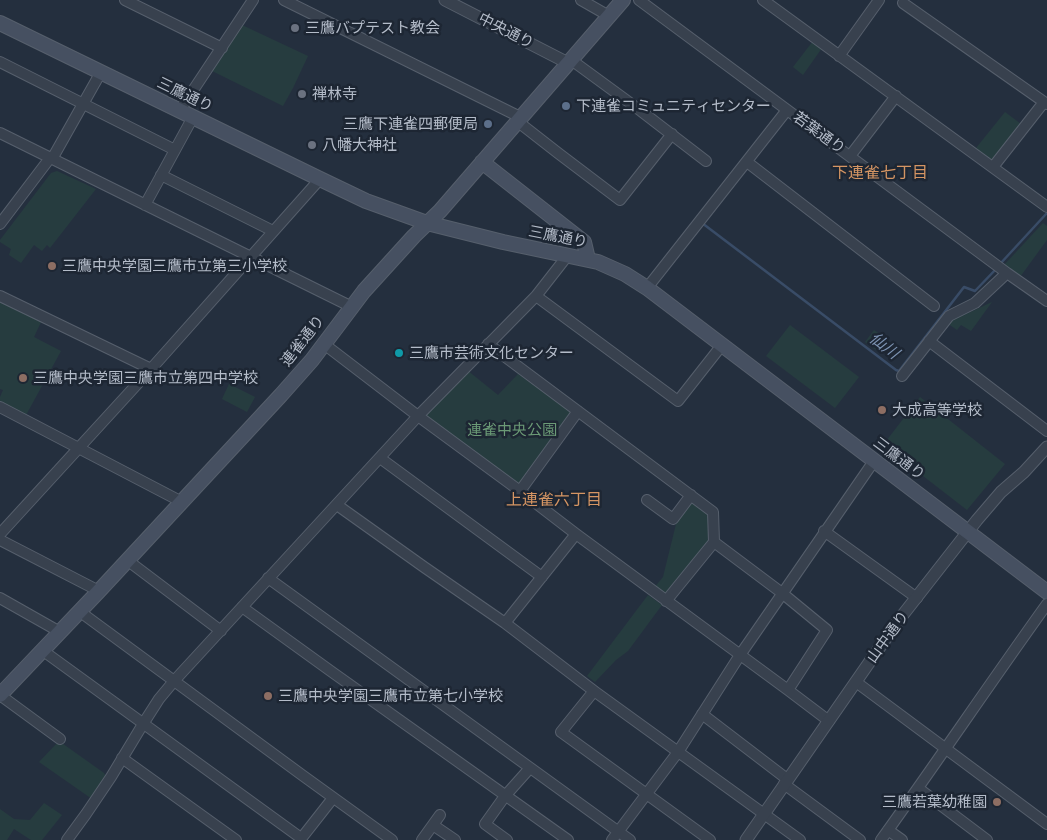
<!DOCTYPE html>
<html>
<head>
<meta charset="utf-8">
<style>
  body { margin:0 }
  canvas { display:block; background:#242f3e }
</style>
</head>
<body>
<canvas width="1047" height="840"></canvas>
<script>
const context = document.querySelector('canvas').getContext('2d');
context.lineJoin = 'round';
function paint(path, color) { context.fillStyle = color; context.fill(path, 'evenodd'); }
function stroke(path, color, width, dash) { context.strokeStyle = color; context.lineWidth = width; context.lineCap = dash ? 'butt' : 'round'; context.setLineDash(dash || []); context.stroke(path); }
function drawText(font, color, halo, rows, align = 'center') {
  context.font = font + ' "Alegreya Sans","Noto Sans JP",sans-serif'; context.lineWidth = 5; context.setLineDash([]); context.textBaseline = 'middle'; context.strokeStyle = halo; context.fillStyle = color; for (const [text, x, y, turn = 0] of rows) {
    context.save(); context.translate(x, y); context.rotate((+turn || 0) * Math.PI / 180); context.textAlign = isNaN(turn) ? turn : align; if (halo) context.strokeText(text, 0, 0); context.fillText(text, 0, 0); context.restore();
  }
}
paint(new Path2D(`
  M242,25L308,56L293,88L283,106L210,70Z
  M813,41L822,48L803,75L793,67Z
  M1005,112L1021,124L993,161L976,148Z
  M57,171L96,189L50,248L47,245L42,251L34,245L21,263L9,255L11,249L0,242V240L51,173Z
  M1043,223L1047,226V240L1020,277L1004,265Z
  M0,300L42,320L34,337L61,351L25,417L0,404V397L3,390L0,389Z
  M992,302L971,331L961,325L957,330L947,323Z
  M790,325L859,377L835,408L766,356Z
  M874,330L889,341L880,353L865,342Z
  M467,370L498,395L518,374L573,413L521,485L425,416Z
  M229,384L255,397L247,412L222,399Z
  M920,397L1005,464L967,510L883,445Z
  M691,500L709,513L712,540L666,597L654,588L663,577L677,520Z
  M648,595L662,605L628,651L616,660L595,682L587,676Z
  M59,741L104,773L106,777L92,799L39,762Z
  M44,803L62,815L42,840H31L14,829L7,840H0V809L14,819L30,820Z`), '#263c3f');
stroke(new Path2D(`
  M702,223L896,370L899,371L964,287L975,291L997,268
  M1000,264L1047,213`), '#394c67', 2.5);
const minor = new Path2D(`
  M125,0L222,48
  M284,0L520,117
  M581,0L609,16
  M639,0L1007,273L1047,301
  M763,0L1047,207
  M903,3L1047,104
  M839,56L879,0
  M570,59L641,111L706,161
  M0,62L175,150
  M180,110L253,0
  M517,121L558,153L620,200L672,134
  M0,133L352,307
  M850,156L896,96
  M747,162L934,306
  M993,167L1044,102
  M161,175L273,231
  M145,205L193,117
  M0,224L50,158L52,159L101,72
  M647,288L787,110
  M0,296L151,369
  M536,296L678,401L722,345
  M929,341L1047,431
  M324,344L418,416L520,491L576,534L788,690L829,721
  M488,344L713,512L714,542L666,601
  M902,376L949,316L975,303L1007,273
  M0,407L182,502
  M380,458L542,577
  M520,491L578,411
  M647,500L673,519L691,495
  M337,505L424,567L505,623L594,691L800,840
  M824,531L917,598
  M0,534L151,369L320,179
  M0,540L99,591
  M714,542L782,593L827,630L788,690
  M127,560L221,631
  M268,578L630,840
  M0,598L60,632
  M242,607L332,672L568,840
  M79,611L302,775L392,840
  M505,623L576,534
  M42,650L301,838
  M856,682L1047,824
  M594,691L561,732L710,840
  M0,695L60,739
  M702,714L787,779
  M122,758L236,840
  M784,784L860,840
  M918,788L987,840
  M433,825L455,840
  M888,830L902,840
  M67,840L86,814L111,777L143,724L159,699L174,681L418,416L536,296L568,255
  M300,840L333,798
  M422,840L440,815
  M507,840L485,824L505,796L530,768
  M612,840L678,752L740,655L874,461
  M881,840C937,762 991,682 1047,604`);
const tertiary = new Path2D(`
  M445,0L568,63
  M746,840L898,621L977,520L1001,492L1024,472L1047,447`);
const secondary = new Path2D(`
  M0,23L320,179L366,201L427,223L503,242L598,262L625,274L647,288L1047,592
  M482,162L584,242L588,259
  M0,695L99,591L281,395L312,360L364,291L414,236L440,211L623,0`);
stroke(minor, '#565f6c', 12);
stroke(tertiary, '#565f6c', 13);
stroke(secondary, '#565f6c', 16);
stroke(minor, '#38414e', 10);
stroke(tertiary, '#38414e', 11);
stroke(secondary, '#465061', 14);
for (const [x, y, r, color] of [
  [295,28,5,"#6b7280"],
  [302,94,5,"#6b7280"],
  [566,106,5,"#5c6f8a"],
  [488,124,5,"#5c6f8a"],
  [312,145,5,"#6b7280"],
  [52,266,5,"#8d6e63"],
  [399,353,5,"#0f9aa8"],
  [23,378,5,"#8d6e63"],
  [882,410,5,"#8d6e63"],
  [268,696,5,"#8d6e63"],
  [997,802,5,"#8d6e63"]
]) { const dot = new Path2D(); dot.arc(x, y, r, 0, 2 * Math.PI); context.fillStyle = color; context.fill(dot); stroke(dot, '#1d2633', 2); }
drawText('15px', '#b4bcc9', '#1d2633', [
  ["三鷹バプテスト教会",305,28],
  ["禅林寺",312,94],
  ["下連雀コミュニティセンター",576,106],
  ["三鷹下連雀四郵便局",478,124,"right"],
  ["八幡大神社",322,145],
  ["三鷹中央学園三鷹市立第三小学校",62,266],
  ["三鷹市芸術文化センター",409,353],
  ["三鷹中央学園三鷹市立第四中学校",33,378],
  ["大成高等学校",892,410],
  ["三鷹中央学園三鷹市立第七小学校",278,696],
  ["三鷹若葉幼稚園",987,802,"right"]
], 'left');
drawText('15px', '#b4bcc9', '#1d2633', [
  ["中央通り",506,31,27],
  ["三鷹通り",185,95,26],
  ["若葉通り",819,133,36],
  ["三鷹通り",558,237,11],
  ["連雀通り",303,341,-52],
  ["三鷹通り",899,459,37],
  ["山中通り",888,637,-54]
]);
drawText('15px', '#6b9a76', '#1d2633', [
  ["連雀中央公園",512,430]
]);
drawText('16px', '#d59563', '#1d2633', [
  ["下連雀七丁目",880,173],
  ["上連雀六丁目",554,500]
]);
drawText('italic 16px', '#7c92b1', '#1d2633', [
  ["仙川",884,346,37]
]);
</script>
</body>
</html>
